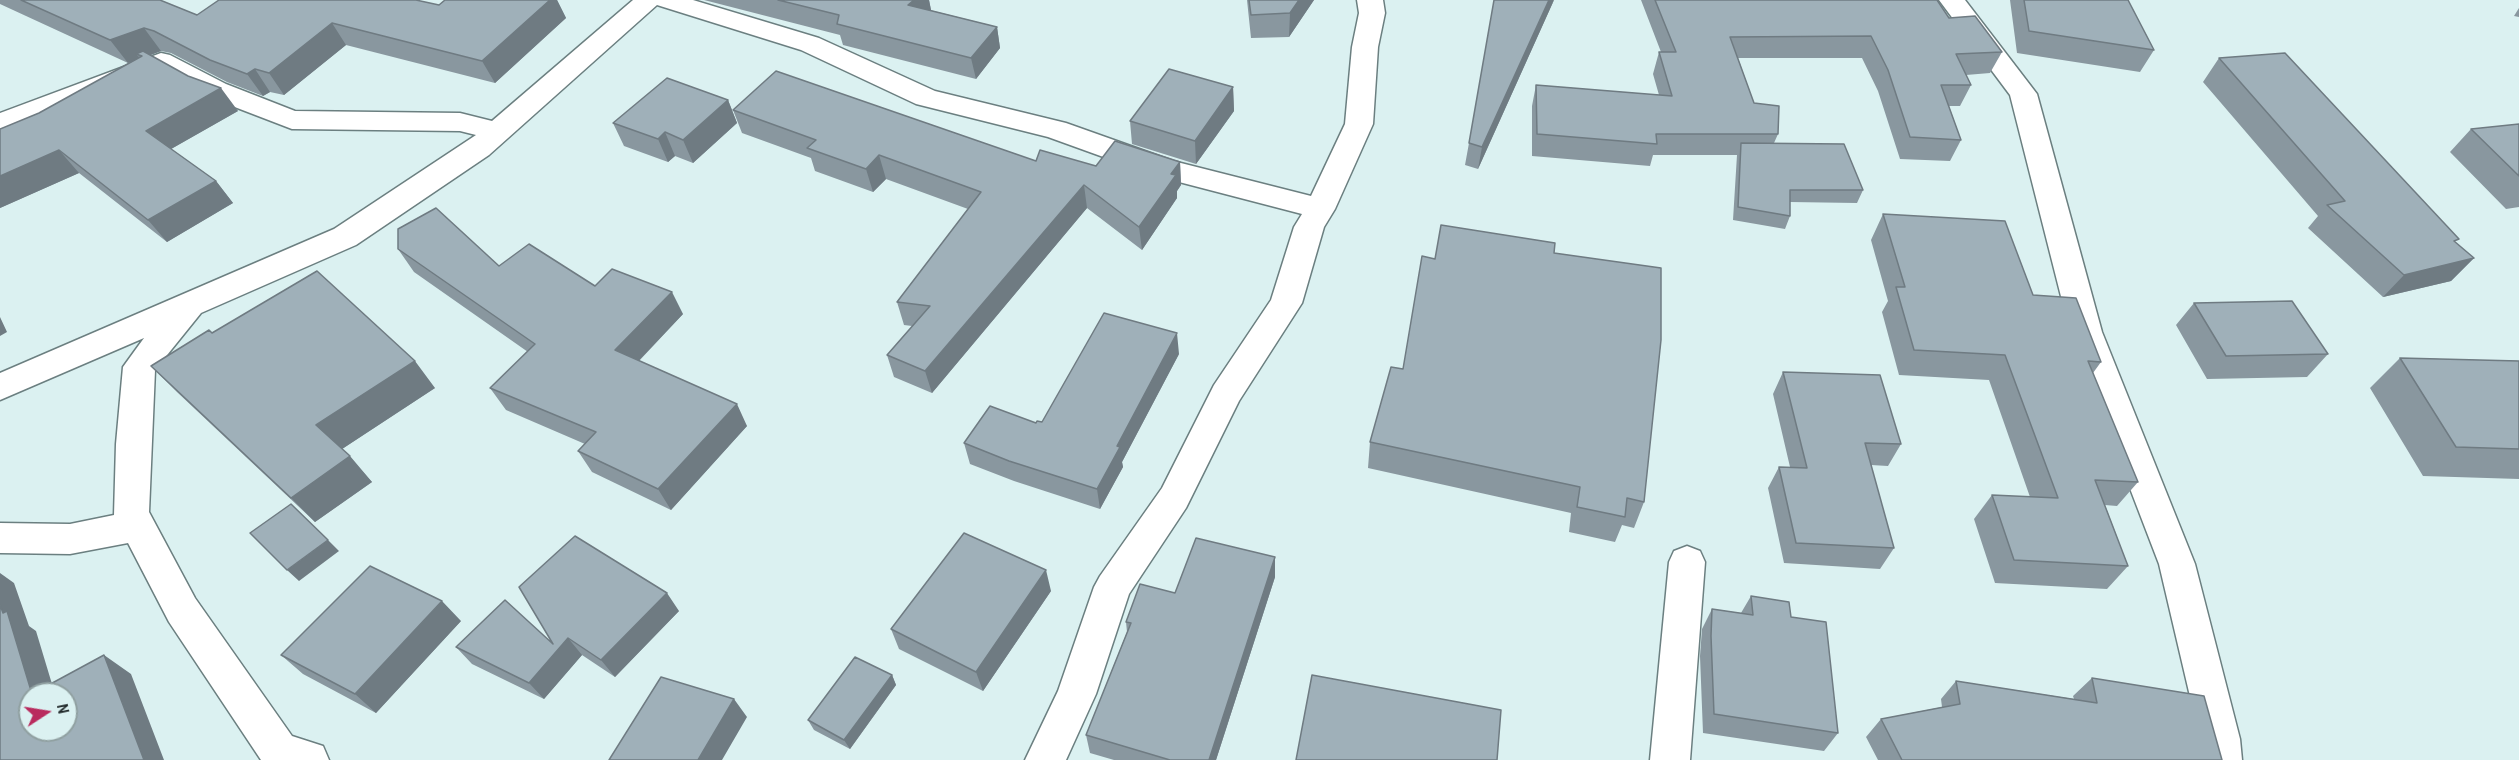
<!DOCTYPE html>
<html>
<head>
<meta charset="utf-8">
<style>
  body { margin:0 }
  #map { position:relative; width:2519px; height:760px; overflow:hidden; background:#dbf1f1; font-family:"Archivo Narrow",sans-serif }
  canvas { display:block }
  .north { position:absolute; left:18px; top:682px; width:60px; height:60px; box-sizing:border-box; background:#dbf1f1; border:2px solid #90a0a1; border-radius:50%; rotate:78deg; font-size:16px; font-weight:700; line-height:24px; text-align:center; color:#1f2728 }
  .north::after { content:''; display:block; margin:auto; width:21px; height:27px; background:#b92b5e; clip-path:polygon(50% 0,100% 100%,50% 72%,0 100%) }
</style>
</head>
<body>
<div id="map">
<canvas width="2519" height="760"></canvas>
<div class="north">N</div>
</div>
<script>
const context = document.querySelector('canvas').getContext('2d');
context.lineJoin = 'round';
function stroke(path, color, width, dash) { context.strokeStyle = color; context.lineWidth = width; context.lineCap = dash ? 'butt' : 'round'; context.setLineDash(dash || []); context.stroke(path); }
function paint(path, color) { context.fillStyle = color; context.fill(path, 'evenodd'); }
const street = new Path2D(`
  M633,0H693L819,38L935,91L1066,123L1173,161L1311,196L1345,124L1352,47L1359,13L1357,0H1383L1385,13L1378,47L1373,124L1335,209L1324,227L1302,303L1239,401L1186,508L1129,594L1096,694L1066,760H1025L1058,691L1094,587L1100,576L1162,488L1214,385L1271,300L1294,227L1302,214L1156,176L1048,137L916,104L801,50L657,5L489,155L356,245L201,313L155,370L149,512L195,598L292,736L323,746L329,760H261L169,622L128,543L70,554L0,553V523L70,524L114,515L116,444L123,367L144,338L0,400V373L334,229L476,135L460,131L292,129L206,96L160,71L0,132V113L161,53L170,55L226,84L295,111L460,113L492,121Z
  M1939,0H1965L2037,94L2102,332L2195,564L2240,739L2242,760H2202L2200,739L2159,564L2070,332L2010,95Z
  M1687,546L1700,551L1705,562L1690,760H1650L1669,562L1674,551Z`);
stroke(street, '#6b7f80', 3);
paint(street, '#fff');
paint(new Path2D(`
  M0,0H160L197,15L439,5L445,0H557L566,18L495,83L346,45L284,95L270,92L263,96L227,82L171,53L161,51L150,55L238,111L171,149L216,181L233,203L167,242L79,173L0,208V129L39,113L133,61L128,63L0,4Z
  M704,0H929L931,10H930L997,27L1000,48L976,79L843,45L840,35Z
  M1247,0H1314L1289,37L1251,38Z
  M1554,0L1478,169L1465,165L1469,143Z
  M1641,0H1937L1949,18L2002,52L1990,73L1966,75L1971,85L1960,106H1949L1961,140L1950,161L1900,159L1878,91L1862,58H1738L1754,103L1778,134L1774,143L1863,190L1857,203L1790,202V216L1785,229L1733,220L1737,155H1653L1650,166L1532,156V106L1536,85L1659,95L1653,74L1659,52H1661Z
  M2010,0H2128L2154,50L2140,72L2017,53Z
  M2519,8V17L2514,16Z
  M2219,58L2456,243L2474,258L2451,281L2383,297L2308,228L2318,216L2203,82Z
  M1233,87L1234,111L1196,164L1132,144L1130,121Z
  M728,100L737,123L693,163L675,156L668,162L624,146L613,123Z
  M733,110L1036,161L1096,166L1180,162L1181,185L1177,191V198L1142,250L1087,208L932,393L894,377L887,355L912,326L904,325L897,302L968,209L886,179L873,192L815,171L811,158L742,133Z
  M2519,124V207L2506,209L2450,152L2471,129Z
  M1883,214L2033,295L2101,362L2093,373L2138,482L2117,506L2105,505L2128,566L2107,589L1995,583L1974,519L1992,495L2030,497L1989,380L1899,375L1882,312L1888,301L1871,240Z
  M398,249L499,266L595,286L683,314L639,361L747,426L671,510L592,472L578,451L585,444L506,410L490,388L528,352L414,272Z
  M1554,253L1644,502L1634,528L1622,525L1615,542L1569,532L1571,513L1368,468L1370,442L1403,369L1435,259Z
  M2194,303L2328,354L2307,377L2207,379L2176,325Z
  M212,333L435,388L342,449L372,482L315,522L177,392L151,366Z
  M1179,354L1122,462L1123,467L1100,509L1014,481L970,464L964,443L1042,422Z
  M2400,358L2519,361V479L2423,476L2370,388Z
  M1783,372L1901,444L1888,466L1871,465L1894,548L1880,569L1784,563L1768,488L1779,467H1790L1773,394Z
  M1275,557V577L1216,760H1114L1090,753L1086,735L1127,632L1126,622Z
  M519,587L679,611L615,677L582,655L544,699L472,664L456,647L553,644Z
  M1051,591L983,691L899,649L891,629Z
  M1751,596L1791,617L1838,733L1824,751L1703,733L1700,656L1702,629L1712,609L1741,613Z
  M461,621L376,713L303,674L281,655Z
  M892,675L896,685L850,749L814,730L808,720Z
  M2092,678L2222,760H1878L1866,737L1881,719L1942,707L1941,699L1956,681L2074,699L2073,696Z`), '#89979f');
paint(new Path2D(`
  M545,0H557L566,18L495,83L482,61Z
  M914,0H929L931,10L913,26L908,5Z
  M1299,0H1314L1289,37L1290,13Z
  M1549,0H1554L1478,169L1482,147Z
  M332,23L346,45L284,95L269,73Z
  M997,27L1000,48L976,79L971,58Z
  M144,28L161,51L143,58L136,54L140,58L128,63L110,40Z
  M255,69L270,92L263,96L247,74Z
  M1233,87L1234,111L1196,164L1195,141Z
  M221,88L238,111L164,153L146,131Z
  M728,100L737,123L693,163L683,140Z
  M665,132L675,156L668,162L658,139Z
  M59,150L79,173L0,208V176Z
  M879,155L886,179L873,192L866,169Z
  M1180,162L1181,185L1177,191V198L1142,250L1139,227L1171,174Z
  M216,181L233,203L167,242L148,220Z
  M1084,185L1087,208L932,393L925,371Z
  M2474,258L2451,281L2383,297L2404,275Z
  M672,292L683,314L628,372L615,350Z
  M0,317L7,332L0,336Z
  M1177,333L1179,354L1122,462L1123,467L1100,509L1097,489L1117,446Z
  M415,361L435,388L339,451L316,425Z
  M737,404L747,426L671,510L658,489Z
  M350,456L372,482L315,522L291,498Z
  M328,540L339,551L299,581L287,570Z
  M1275,557V577L1216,760H1209Z
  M1046,570L1051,591L983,691L976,672Z
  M0,573L14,583L29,626L36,631L55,694H32L0,605Z
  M667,593L679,611L615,677L601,660Z
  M442,601L461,621L376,713L355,694Z
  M568,638L582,655L544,699L529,683Z
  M104,655L131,674L164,760H144Z
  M892,675L896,685L850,749L844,740Z
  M734,699L747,717L722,760H698Z`), '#6f7b82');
const building = new Path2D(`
  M21,0H160L197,15L219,0H416L439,5L445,0H550L482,61L332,23L269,73L255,69L247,74L210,60L154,31L144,28L110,40Z
  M778,0H914L908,5L997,27L971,58L837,24L839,15Z
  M1249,0H1299L1290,13L1251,15Z
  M1494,0H1549L1482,147L1469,143Z
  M1655,0H1937L1949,18L1975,16L2002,52L1956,54L1971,85H1941L1961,140L1910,137L1888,70L1871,36L1730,37L1754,103L1779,106L1778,134H1656L1657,144L1537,134L1536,85L1672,96L1659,52H1676Z
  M2024,0H2128L2154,50L2029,31Z
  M143,51L188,76L221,88L146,131L216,181L148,220L59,150L0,176V129L39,113L142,56L136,54Z
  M2285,53L2459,239L2454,241L2474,258L2404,275L2327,205L2345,201L2219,58Z
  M1169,69L1233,87L1195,141L1130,121Z
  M776,71L1036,161L1040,150L1096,166L1115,141L1180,162L1171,174L1176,175L1139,227L1084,185L925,371L887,355L930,306L897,302L981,192L879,155L866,169L807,148L816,140L733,110Z
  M667,78L728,100L683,140L665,132L658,139L613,123Z
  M2519,124V176L2471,129Z
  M1741,143L1844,144L1863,190H1790V216L1738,207Z
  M436,208L499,266L529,244L595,286L612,269L672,292L615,350L737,404L658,489L578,451L596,432L490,388L535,344L398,249V229Z
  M1883,214L2005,221L2033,295L2076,298L2101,362L2088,361L2138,482L2095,480L2128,566L2014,560L1992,495L2058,498L2005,355L1914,350L1896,287H1905Z
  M1441,225L1555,243L1554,253L1661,268V340L1644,502L1627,498L1625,517L1577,507L1580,487L1370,442L1391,367L1403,369L1422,256L1435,259Z
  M317,271L415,361L316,425L350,456L291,498L151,366L209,330L212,333Z
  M2292,301L2328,354L2226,356L2194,303Z
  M1104,313L1177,333L1117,446L1120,447L1097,489L1009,461L964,443L990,406L1036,423L1037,421L1042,422Z
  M2400,358L2519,361V449L2456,447Z
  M1783,372L1880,375L1901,444L1865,443L1894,548L1796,543L1779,467L1807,468Z
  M291,504L328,540L287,570L250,533Z
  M964,533L1046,570L976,672L891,629Z
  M575,536L667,593L601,660L568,638L529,683L456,647L505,600L553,644L519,587Z
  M1196,538L1275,557L1209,760H1170L1086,735L1131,623L1126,622L1140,584L1175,593Z
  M370,566L442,601L355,694L281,655Z
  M1751,596L1789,602L1791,617L1826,622L1838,733L1714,714L1711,636L1712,609L1753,615Z
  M0,605L3,613L7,611L32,694L104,655L144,760H0ZM30,694H66V730H30Z
  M855,657L892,675L844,740L808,720Z
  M1312,675L1501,710L1497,760H1296Z
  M661,677L734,699L698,760H609Z
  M2092,678L2204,696L2222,760H1902L1881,719L1960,704L1956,681L2097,703Z`);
paint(building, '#9fb0b9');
stroke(building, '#6f7b82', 1.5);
</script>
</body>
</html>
